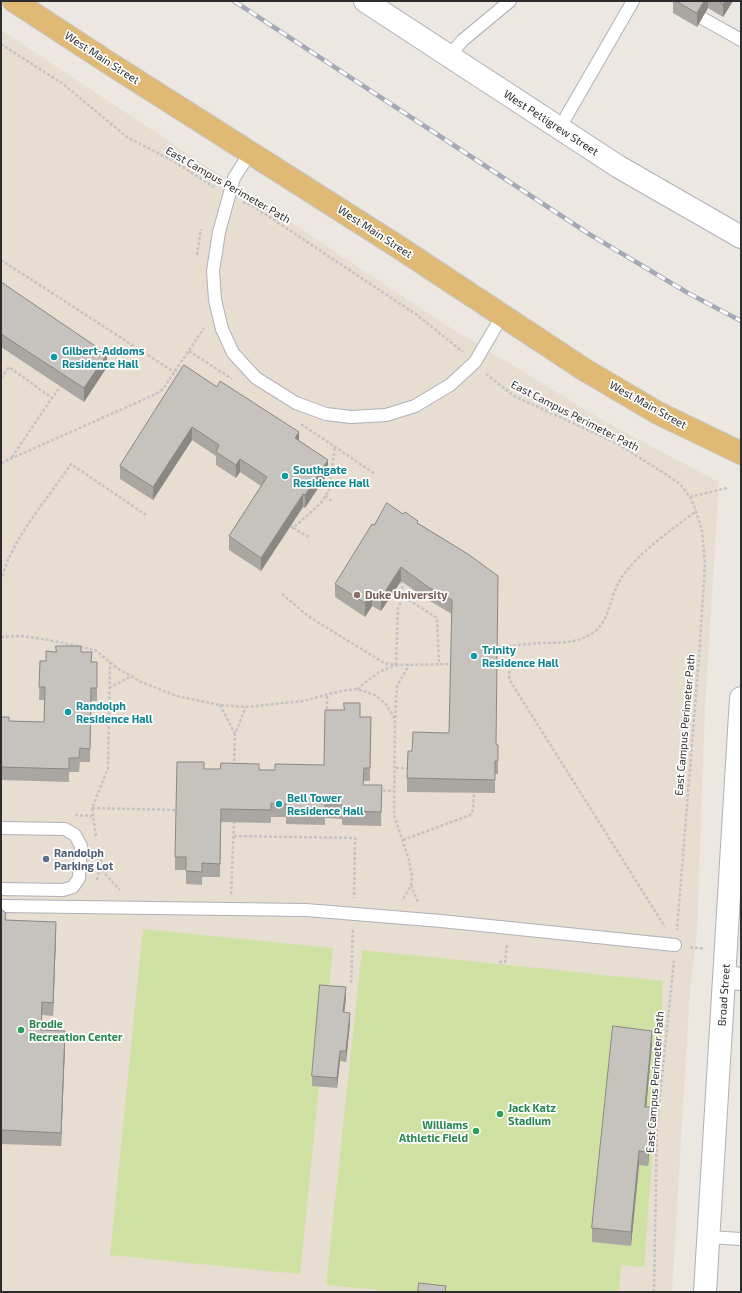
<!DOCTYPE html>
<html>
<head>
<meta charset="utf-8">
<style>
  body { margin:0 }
  #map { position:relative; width:742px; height:1293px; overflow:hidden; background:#ede7e2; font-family:"Exo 2",sans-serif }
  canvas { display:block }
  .frame { position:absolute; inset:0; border:2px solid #2d2d2d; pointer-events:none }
</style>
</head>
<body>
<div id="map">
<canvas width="742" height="1293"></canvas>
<div class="frame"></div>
</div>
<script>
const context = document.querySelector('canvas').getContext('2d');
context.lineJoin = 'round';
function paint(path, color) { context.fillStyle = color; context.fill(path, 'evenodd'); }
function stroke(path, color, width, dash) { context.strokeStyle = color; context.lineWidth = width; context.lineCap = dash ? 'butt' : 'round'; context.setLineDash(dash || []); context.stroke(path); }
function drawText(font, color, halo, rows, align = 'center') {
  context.font = font + ' "Exo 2",sans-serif'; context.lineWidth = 3.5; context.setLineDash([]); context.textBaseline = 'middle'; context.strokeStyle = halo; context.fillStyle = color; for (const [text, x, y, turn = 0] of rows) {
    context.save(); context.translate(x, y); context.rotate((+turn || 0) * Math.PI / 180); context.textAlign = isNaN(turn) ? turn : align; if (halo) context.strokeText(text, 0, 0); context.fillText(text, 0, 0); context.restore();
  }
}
paint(new Path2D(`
  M1,30L443,323L607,423L719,482L705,707L697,933L690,990L672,1292H1Z`), '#e8ddd1');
paint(new Path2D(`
  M143,929L333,948L300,1274L110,1255Z
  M362,950L663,981L661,1037L644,1267L621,1265L619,1292H403L326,1285Z`), '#cfe2a3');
const lane = new Path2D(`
  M702,18L741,40
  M449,56L463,40L510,1
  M559,129L633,1
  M250,153L234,178L219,232L213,271L215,300L222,329L233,353L256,378L296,403L326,414L351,417L386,415L415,406L450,385L475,362L502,316
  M1,828L65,829L75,835L81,846L79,878L73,887L63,890L1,889
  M1,906L306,910L441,921L675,945
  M708,1237L741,1239`);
const street = new Path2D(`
  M365,1L619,167L741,237
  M725,977L741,979`);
const secondary = new Path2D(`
  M705,1292L741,698`);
const primary = new Path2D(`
  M14,1L109,63L397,246L585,370L658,413L741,453`);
stroke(lane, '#aeb1b8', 14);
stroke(street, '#aeb1b8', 24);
stroke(secondary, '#aeb1b8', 24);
stroke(primary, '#c4c4c4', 24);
stroke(new Path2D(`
  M1,44L63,84L127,137L173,161L214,187
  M243,202L253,206L417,315L463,352
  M197,255L201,229
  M1,260L174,372
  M189,351L232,379
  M486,374L514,396L618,444L667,475L680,484L690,497L696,511L702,531L705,565L699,657L677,930
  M1,378L9,367L52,398L60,387
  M301,424L375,474
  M12,457L52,398
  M1,463L156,394L163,389L204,328
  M325,496L332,501
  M690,497L727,488
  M291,526L293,528L321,503L329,490L335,447
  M293,528L309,537
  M1,581C11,539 47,500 71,464L146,515
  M401,581L404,597
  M282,594L308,616L384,663L396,665L454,664
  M1,637L22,636L49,640L95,650L117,668L141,682L177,696L220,705L246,707L303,701L341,691L357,689L375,695L385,703L395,719L394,815L409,860L412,877L411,885L402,901
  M511,646L509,679L665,927
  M498,647C512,646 526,644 540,643C560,642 572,645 591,634C609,624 609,600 618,584C631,557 672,530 696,511
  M495,664H509
  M396,665L398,608L404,597L437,618L439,664
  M109,688L130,677
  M357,689L379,672L396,665
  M327,696V713
  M220,705L235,734
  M395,718L397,686L409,665
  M90,724H108
  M234,766L235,734L246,707
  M396,768H408
  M378,790L394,791
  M92,808L176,810
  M75,815L92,816
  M96,836L92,808L108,768L110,662
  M234,836L355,838L354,898
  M403,840L470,815L473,810L474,793
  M99,855L104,873L120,890
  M97,880L100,866
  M411,885L418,902
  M231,894L234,822
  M690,947L705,949
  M499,962H505L507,944
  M351,983L353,929
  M654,1292L657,1124L674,961`), '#c4c4c4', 2.5, [3, 2]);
stroke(lane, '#fff', 12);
stroke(street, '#fff', 22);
stroke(secondary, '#fff', 22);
stroke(primary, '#e0b974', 22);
const rail = new Path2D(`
  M234,1L589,234L688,293L741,321`);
stroke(rail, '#a5a9b5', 4.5);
stroke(rail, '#fff', 3, [9]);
paint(new Path2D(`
  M673,1H733L723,17L708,8L697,27L673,13Z
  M1,282L107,367L84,402L1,347Z
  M184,365L299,441L328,473L305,508L303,507L261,571L229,550V536L261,486L240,472L236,478L216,465V456L192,440L153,500L120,479V466Z
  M418,523L468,554L496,744L498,745V774H495V793L407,792V778L412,751L449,733L452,614L428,600L401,581L381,611L372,606L365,617L335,597V584L374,525Z
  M81,652L92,662H97V701H91L90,762H80L79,772H69V782L1,780V717L9,721L44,722V700H39L40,661H46Z
  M360,717H371L370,781H364L363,785H382L381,826L342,825V819L325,818V825L286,824V817H271V823L221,822L220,877H202V885L186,884V870H175V857L204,769L275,770L324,765Z
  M1,909L6,920L56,935L53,1016L42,1015L41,1030L65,1044L61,1146L1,1144Z
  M346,998L344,1012L350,1023L346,1062L340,1061L337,1088L312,1086V1076Z
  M652,1044L646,1107L652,1121L648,1166L639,1165L631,1246L592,1242V1228Z`), '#aaa7a3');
paint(new Path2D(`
  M704,1H708V8L697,27V13Z
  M725,1H733L723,17V4Z
  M107,354V367L84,402V388Z
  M192,427V440L153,500V487Z
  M299,432V446L295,438Z
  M240,459V472L236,478V465Z
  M328,460V473L305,508V495Z
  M303,494V507L261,571V558Z
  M401,567V581L381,611V598Z
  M372,592V606L365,617V603Z
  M56,922V935L53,1016V1003Z
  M346,987V998L343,1022V1012Z
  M350,1013V1023L346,1062V1051Z
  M65,1031V1044L61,1146V1133Z
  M652,1031V1044L645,1120V1107Z
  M340,1051V1061L337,1088V1078Z
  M652,1107V1121L648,1166V1152Z
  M639,1151V1165L631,1246V1232Z`), '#8b8884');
const building = new Path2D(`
  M676,1H704L697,13Z
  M719,1H725L723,4Z
  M1,282L107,354L84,388L1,334Z
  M184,365L217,387L220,381L299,432L295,438L328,460L305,495L303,494L261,558L229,536L267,477L240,459L236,465L216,452L219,445L192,427L153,487L120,466Z
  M387,503L403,514L405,512L418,521L417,523L468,554L498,576L496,744L498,745V761H495V780L407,778L408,751H412L413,732L449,733L452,600L428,587L401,567L381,598L372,592L365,603L335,584L372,524L374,525Z
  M56,646H81V652H92L91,662H97V688H91L90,749L80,748L79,758H69V769L1,767V717H9V721L44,722L45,687H39L40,661H46V651L56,652Z
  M344,703H360V717H371L370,768H364L363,785H382L381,812L342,811V805H325V811L286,810V804L271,803V810L221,809L220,864L202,863V872L186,871V857H175L177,762H204V769H220L221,763L259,764V770H275V764L324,765L325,710H344Z
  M1,909L6,913L5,920L56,922L53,1003L42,1002L41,1030L65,1031L61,1133L1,1130Z
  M320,985L346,987L343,1012L350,1013L346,1051H340L337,1078L312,1076Z
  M613,1026L652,1031L645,1107H652L648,1152L639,1151L631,1232L592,1228Z
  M419,1283L446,1286L445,1292H418Z`);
paint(building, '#c6c2bd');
stroke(building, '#8b8884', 1);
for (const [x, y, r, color] of [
  [54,357,4,"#0f9aa8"],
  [285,476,4,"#0f9aa8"],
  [357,595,4,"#8d6e63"],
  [474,656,4,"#0f9aa8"],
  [68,712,4,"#0f9aa8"],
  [279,804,4,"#0f9aa8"],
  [46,859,4,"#5c6f8a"],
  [21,1030,4,"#2e9e5b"],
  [500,1114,4,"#2e9e5b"],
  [476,1131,4,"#2e9e5b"]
]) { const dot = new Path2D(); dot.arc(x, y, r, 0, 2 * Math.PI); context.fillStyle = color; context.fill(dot); stroke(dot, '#fff', 1.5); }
drawText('11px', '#2d2d2d', '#fff', [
  ["West Main Street",102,58,33],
  ["West Pettigrew Street",551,123,33],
  ["East Campus Perimeter Path",228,185,30],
  ["West Main Street",375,232,33],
  ["West Main Street",648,405,29],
  ["East Campus Perimeter Path",575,416,27],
  ["East Campus Perimeter Path",685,725,-85],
  ["Broad Street",724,995,-86],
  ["East Campus Perimeter Path",655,1082,-86]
]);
drawText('bold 11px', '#0d838f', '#fff', [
  ["Gilbert-Addoms",62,351],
  ["Residence Hall",62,364],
  ["Southgate",293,470],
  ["Residence Hall",293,483],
  ["Trinity",482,650],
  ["Residence Hall",482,663],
  ["Randolph",76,706],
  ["Residence Hall",76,719],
  ["Bell Tower",287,798],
  ["Residence Hall",287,811]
], 'left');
drawText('bold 11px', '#785e54', '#fff', [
  ["Duke University",365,595]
], 'left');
drawText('bold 11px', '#4e5e75', '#fff', [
  ["Randolph",54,853],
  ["Parking Lot",54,866]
], 'left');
drawText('bold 11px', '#27864d', '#fff', [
  ["Brodie",29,1024],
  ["Recreation Center",29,1037],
  ["Jack Katz",508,1108],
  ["Stadium",508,1121],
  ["Williams",468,1125,"right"],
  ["Athletic Field",468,1138,"right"]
], 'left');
</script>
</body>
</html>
